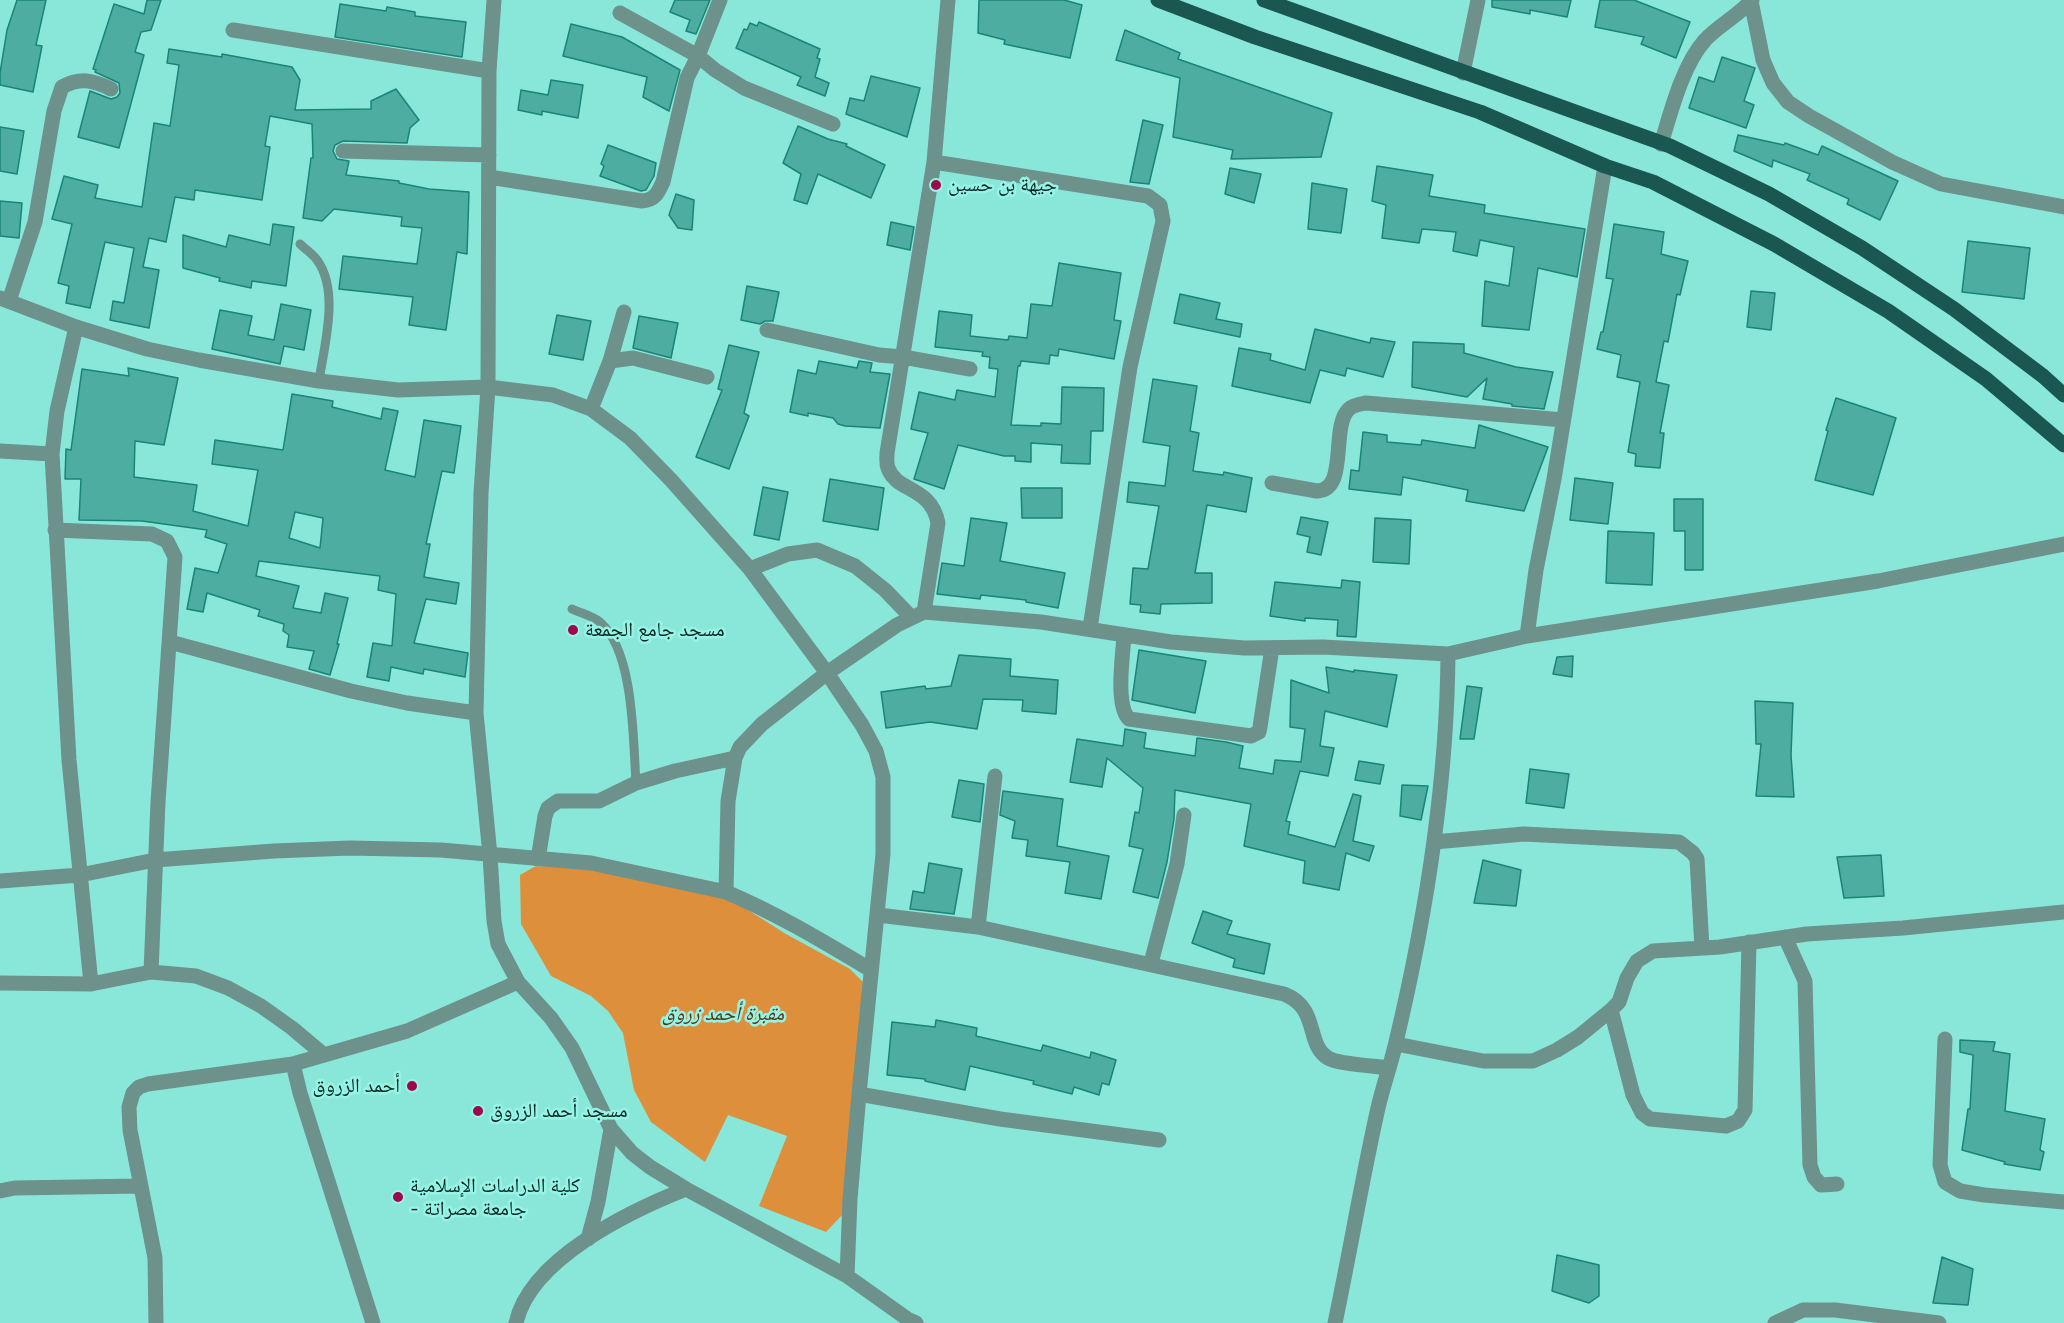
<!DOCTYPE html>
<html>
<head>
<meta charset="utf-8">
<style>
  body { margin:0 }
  canvas { display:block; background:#89e7d9 }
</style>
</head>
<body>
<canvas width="2064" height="1323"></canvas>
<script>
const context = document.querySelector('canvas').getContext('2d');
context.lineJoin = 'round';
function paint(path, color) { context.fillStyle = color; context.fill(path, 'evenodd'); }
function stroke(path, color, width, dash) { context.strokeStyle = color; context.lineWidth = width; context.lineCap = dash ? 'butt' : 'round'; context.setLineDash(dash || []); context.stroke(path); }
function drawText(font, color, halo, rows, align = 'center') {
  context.font = font + ' "Roboto Serif","Noto Naskh Arabic",serif'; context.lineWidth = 5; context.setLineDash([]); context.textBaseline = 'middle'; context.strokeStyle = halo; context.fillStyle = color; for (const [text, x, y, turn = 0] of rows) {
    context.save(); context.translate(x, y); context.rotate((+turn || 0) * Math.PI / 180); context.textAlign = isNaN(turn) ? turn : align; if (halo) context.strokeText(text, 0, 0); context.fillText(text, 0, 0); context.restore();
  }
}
paint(new Path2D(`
  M567,864L726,896L786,934L850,969L864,983L844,1213L826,1232L759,1206L787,1136L728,1115L705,1162L651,1122L634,1090L623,1033L608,1011L591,996L551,976L521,924L520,875L534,867Z`), '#de8f3c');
const building = new Path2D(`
  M17,0H46L36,45L42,46L33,92L0,85V73L7,30Z
  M147,0H161L151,30L141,32L135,52L144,55L119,148L78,137L90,91L111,99L117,97L120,93L119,83L95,72L96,70L93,69L114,4L144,14Z
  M675,0H710L696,34L686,31L690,20L670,12Z
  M979,0H1064L1082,5L1070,58L1004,44L1005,40L978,33Z
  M1492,0H1571L1567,17L1530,10V14L1492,7Z
  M1600,0H1634L1690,22L1676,58L1641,44L1644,37L1595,27Z
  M340,4L386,11L387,7L415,12V16L466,22L462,57L335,37Z
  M759,22L820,49L817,58L820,59L815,77L829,83L825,96L797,85L801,77L736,48L744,29L747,30L750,23L757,26Z
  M571,24L622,37L680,70L669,111L643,97L647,77L563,56Z
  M1125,30L1180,53L1178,59L1332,113L1321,157L1231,159L1233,150L1173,137L1180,78L1116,60Z
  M169,49L222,57V54L292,67L300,80L295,110L371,109V101L396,89L419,120L410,128L407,143L343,141L335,145L333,151L337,159L349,161L346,175L399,181V183L429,189L469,192L467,254L457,252L446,330L409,325L413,297L339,289L343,256L417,264L422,228L401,226L402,217L334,209L322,221L303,218L311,158H313L312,124L270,116L265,146L270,147L262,200L195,190L194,200L175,197L166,242L149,238L143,267L159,270L149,328L110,320L113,301L124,303L134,248L105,242L90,308L66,303L69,286L58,283L72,224L52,219L64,176L98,185L95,198L142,207L154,123L170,126L179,65L167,63Z
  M1722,57L1755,68L1744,101L1754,105L1746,128L1689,108L1699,77L1714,82Z
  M871,76L920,88L907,137L846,114L850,98L864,101Z
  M551,80L583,85L578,118L542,111V115L518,110L521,90L548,95Z
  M1143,120L1163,125L1149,184L1130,182Z
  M798,126L828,139L847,144L846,146L885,165L871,198L818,174L807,204L794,200L801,174L783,163Z
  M0,127L24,131L17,174L0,171Z
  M1738,135L1784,145L1785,143L1818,155L1822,146L1898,181L1880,220L1847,204L1849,199L1807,180L1810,174L1773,160L1772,167L1734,151Z
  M608,145L656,163L654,176L646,190L641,191L600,176L604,166L601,164Z
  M1377,166L1433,175L1429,196L1485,205L1484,213L1585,229L1577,277L1538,268L1529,330L1482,326L1485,281L1509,286L1514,247L1480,240L1477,256L1453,251L1456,232L1422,229L1419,243L1382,238L1386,205L1372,201Z
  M1230,168L1261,174L1254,203L1225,194Z
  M1312,183L1347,189L1341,233L1308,229Z
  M676,194L694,200L692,230L678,228L669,215Z
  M0,201L22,203L19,238L0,236Z
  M891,222L914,227L910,250L887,245Z
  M273,224L294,227L286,286L252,281L251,288L219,281L220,278L183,268V235L226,247L229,235L270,245Z
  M1614,224L1664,232L1661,254L1688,261L1680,295L1677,294L1668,342L1664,341L1656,382L1669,385L1660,433H1664L1660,468L1635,466L1636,454L1628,452L1640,382L1617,377L1621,355L1597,349L1601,332H1603L1613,279L1606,278Z
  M1968,241L2030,248L2024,299L1962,292Z
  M1059,263L1121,273L1114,320L1121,321L1114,359L1059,349L1058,356L1050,355L1049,364L1021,361L1020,366H1018L1011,425L1041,426V423L1061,424L1062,387L1104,388L1103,431H1091L1090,464L1061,463L1062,445L1031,443V462L1015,461V456H1004L958,445L944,489L914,479L928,433L911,429L919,392L955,400L957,390L995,397L998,369L989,368L990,357L982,356L983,352L935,347L939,311L972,315L970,336L1008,340L1009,336L1027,338L1031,304L1052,306Z
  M747,286L779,292L773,321H765L760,324L741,320Z
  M1751,291L1775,293L1771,330L1747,327Z
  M1180,294L1220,303L1216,319L1242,324L1240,337L1174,323Z
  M281,304L311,310L304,350L284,346L280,364L212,349L220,310L252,316L248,335L274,340Z
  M557,315L591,321L583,360L549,354Z
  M639,316L678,323L671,358L633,348Z
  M1315,329L1370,343L1371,338L1395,342L1383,377L1347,368L1345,376L1320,370L1310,403L1232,386L1239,348L1271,354L1270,360L1305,370Z
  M1413,342L1464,344V353L1516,367L1553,372L1544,409L1512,406V404L1483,399L1487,378L1467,397L1412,387Z
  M729,345L759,352L744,413L749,416L729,469L696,457L722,390L718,389Z
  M819,361L857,368L859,361L872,363L870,372L890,374L880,428L845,426L838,424L833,418L808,413V416L790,412L798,370L816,374Z
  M128,368L178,378L164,445L135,441L134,477L197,485L193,511L248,526L258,470L212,464L215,440L283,450L292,394L333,401L332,407L381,419L383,408L398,411L385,470L415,477L424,420L461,426L454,473L442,471L426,544H430L424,577L459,583L456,604L426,599L414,643L468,653L465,677L424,669L423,674L391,667L389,681L367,677L373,643L392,646L396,594L378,590L380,576L259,561L256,576L299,586L293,608L321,613L325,593L348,598L337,644H339L330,675L309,669L314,651L287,647L289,635L283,631L284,624L258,616L260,610L207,593L203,612L187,609L195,568L218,573L227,544L205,537L207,530L142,521L79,520L81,479H65L66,449L71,450L82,369L129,376ZM295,512L323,518L320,548L289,538Z
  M1153,379L1197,386L1190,431L1199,433L1193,471L1223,475L1224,472L1252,478L1246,512L1207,505L1195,573H1212V603L1161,604L1160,614L1140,612L1141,605L1130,604L1133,568L1148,569L1159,506L1127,502L1129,482L1165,486L1170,446L1143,442Z
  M1836,398L1896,418L1873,495L1815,480L1828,431L1826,430Z
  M1479,425L1548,447L1524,511L1466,501L1468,490L1403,477L1401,495L1349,489L1351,470L1359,471L1363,432L1387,435V442L1421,445L1422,440L1475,448Z
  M1575,478L1613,483L1608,524L1570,520Z
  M830,479L884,488L878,530L823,521Z
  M763,487L788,492L779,540L754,535Z
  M1021,488H1062V518H1022Z
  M1674,499H1703V570H1685V531H1674Z
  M1301,517L1328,522L1321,555L1307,552L1310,537L1297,534Z
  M971,518L1007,523L1000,561L1065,573L1058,608L1026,602V600L981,595L980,599L937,594L942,563L964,566Z
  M1375,518L1411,520L1409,564L1373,562Z
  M1608,531L1654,533L1652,585L1606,583Z
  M1342,580L1360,582L1356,637L1337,636L1338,620L1305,618V621L1270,616L1275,582L1341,588Z
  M1139,650L1206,661L1195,713L1132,700Z
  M959,655L1011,659L1010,676L1058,680L1056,714L1022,711L1023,700L983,699L977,729L930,722L886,728L881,692L925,686L926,689L951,686Z
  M1573,656L1572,677L1553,674L1557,657Z
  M1326,667L1354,672V670L1397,675L1387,727L1325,711L1320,746L1334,748L1328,776L1300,771L1286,821L1290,822L1288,834L1335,847L1353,794L1361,796L1353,841L1374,846L1369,861L1346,853L1339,890L1303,883L1305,861L1244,846L1251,804L1175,790L1174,819L1167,862L1158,898L1133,892L1143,849L1129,846L1135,812L1139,813L1143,788L1107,758L1102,787L1070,782L1077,739L1123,746L1125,729L1146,733L1144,748L1195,756L1197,738L1226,742L1243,746L1239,768L1273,774L1275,760L1301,762L1305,729L1290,727L1291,680L1329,693Z
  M1467,686L1482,688L1474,739H1460Z
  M1755,701L1793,703L1791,755L1794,797L1756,796L1761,744H1756Z
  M1359,761L1384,765L1380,784L1355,780Z
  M1530,769L1569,774L1564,808L1526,803Z
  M959,780L984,784L980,822L952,817Z
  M1402,785L1428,786L1421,820L1400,816Z
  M1003,791L1063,799L1057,846L1109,856L1101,899L1065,893L1070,862L1026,856L1028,840L1012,838L1015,821L1000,815Z
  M1881,855L1884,896L1844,898L1837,857Z
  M1483,860L1521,870L1516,906L1474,903Z
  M929,863L962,869L954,914L910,909L913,891L924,893Z
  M1203,911L1232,921L1227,934L1270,944L1264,974L1233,967L1235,959L1192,943Z
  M936,1020L977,1028L976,1036L1041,1051L1043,1045L1090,1058L1091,1052L1116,1060L1109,1085L1102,1083L1099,1095L1074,1087L1072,1094L1033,1084L1034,1081L970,1066L965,1090L925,1081V1079L887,1075L892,1022L935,1027Z
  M1960,1040L1995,1042L1993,1051L2010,1054L2005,1111L2045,1119L2040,1150L2044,1152L2040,1170L2004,1164L2005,1162L1962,1150L1968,1109H1970L1973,1055L1960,1052Z
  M1557,1255L1599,1265V1296L1589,1303L1552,1291Z
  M1942,1257L1973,1269L1968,1305L1933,1303Z`);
paint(building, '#4dada0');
stroke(building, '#198479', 1.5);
stroke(new Path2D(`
  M300,244C305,249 313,254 317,260C340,291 324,346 319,381
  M572,609C580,613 594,616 601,623C634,653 633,739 636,783`), '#6d918b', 9);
stroke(new Path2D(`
  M494,0L489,71L488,387L481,493L476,713L490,855L494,921L498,944L518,982L551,1018L572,1048L611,1129L632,1153L650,1167L686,1189L847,1276L909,1320L916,1323
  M1751,1L1763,60L1773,83L1788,102L1809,116L1892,162L1941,184L2064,207
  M620,13L698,56L720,0
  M233,30L489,71
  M1463,73L1478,0
  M1661,144C1671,112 1682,66 1705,40C1719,25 1739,15 1752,0
  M343,151L489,155
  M934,162L1148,196L1160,205L1163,221L1130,367L1090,628
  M489,177L642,201C655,200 658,193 663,182L687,78L698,56L715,70L744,88L833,124
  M0,298L76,327L147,349L199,360L319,381L398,390L488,387L553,395L591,409L630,438L671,480L750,569L827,673L862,725L876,751L883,777V854L859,1094L850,1199L847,1276
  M9,301L35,222L54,111L62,87C80,77 93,80 111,89
  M76,327L57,411L52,454L69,760L91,984
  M767,330L879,355L903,357L970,369
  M610,361L633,358L707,377
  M591,409L610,361L624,312
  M0,451L52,454
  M1272,483L1317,491C1349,490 1330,426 1349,409C1353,405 1360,404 1366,403L1563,420
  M55,530L152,534L167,541L175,557L158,802L151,972
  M750,569L788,554L817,550L855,566L885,590L911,617
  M924,612L938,523C931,486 896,492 888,468C886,463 887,457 887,453L934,162L948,0
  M1124,635C1123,655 1115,705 1129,719L1251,736L1259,732L1260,727L1272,648
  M1527,636L1536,570L1554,479L1605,166
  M170,642L351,691L407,703L476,713
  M1434,842L1524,834L1679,842L1693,853L1697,859L1702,948
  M538,859L545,816L548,808L558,801H599L636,783L675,771L735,758
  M0,881L80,875L155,860L274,851L350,848L441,850L591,863L726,892C776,913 824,942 871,970
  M726,892L728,801L735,758L740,747L762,724L827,673L897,625L924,612L1041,622L1171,642L1244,648L1323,647L1448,654L1527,636L1878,581L2064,544
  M878,915L978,927L1284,994C1320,1008 1305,1044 1328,1058C1337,1064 1375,1066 1388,1068
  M978,927L995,776
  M1785,937L1805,981L1810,1165L1814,1177L1821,1185L1837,1184
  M1151,963L1177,864L1184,815
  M0,983L91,984L151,972L196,976L228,988L261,1006L292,1028L324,1055
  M1611,1010L1633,1095L1642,1113L1650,1119L1726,1126L1738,1121L1745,1110L1749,942
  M1945,1039L1940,1165L1945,1182L1960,1191L1984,1195L2064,1202
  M1396,1044L1483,1061H1533L1557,1050L1578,1037L1611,1010L1619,1002L1627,978L1637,961L1653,951L1720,947L1807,934L1903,928L2064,912
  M293,1064L300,1093L373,1323
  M859,1094L1000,1119L1159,1140
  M0,1191L15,1188L140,1186
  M588,1239L598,1202L611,1129
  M156,1323L155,1258L130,1130L129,1107L133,1093L139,1087L148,1084L293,1064L407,1031L518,982
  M516,1323C530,1259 630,1211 686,1189
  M1335,1323C1350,1252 1362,1179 1378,1108C1383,1086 1391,1064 1396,1042C1426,916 1447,784 1448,654
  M1775,1323L1803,1310H1835L1939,1323`), '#6d918b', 15);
stroke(new Path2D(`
  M1158,0L1255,37L1480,112L1605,166L1653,182L1774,244L1888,311L1986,379L2064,445
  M1264,0L1670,146L1769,194L1862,248L1954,309L2043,376L2064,395`), '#1a5750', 15);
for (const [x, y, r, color] of [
  [936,185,6,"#9e054b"],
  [573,630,6,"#9e054b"],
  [412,1086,6,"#9e054b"],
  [478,1111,6,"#9e054b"],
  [398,1197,6,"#9e054b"]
]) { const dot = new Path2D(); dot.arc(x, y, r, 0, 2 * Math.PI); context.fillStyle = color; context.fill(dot); stroke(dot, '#96f4e6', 2); }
drawText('20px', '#052420', '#96f4e6', [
  ["جيهة بن حسين",948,185],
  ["مسجد جامع الجمعة",585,630],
  ["أحمد الزروق",400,1086,"right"],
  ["مسجد أحمد الزروق",490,1111],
  ["كلية الدراسات الإسلامية",410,1186],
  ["- جامعة مصراتة",410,1209]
], 'left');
drawText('italic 20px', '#5a3714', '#96f4e6', [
  ["مقبرة أحمد زروق",723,1014]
]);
</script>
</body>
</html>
